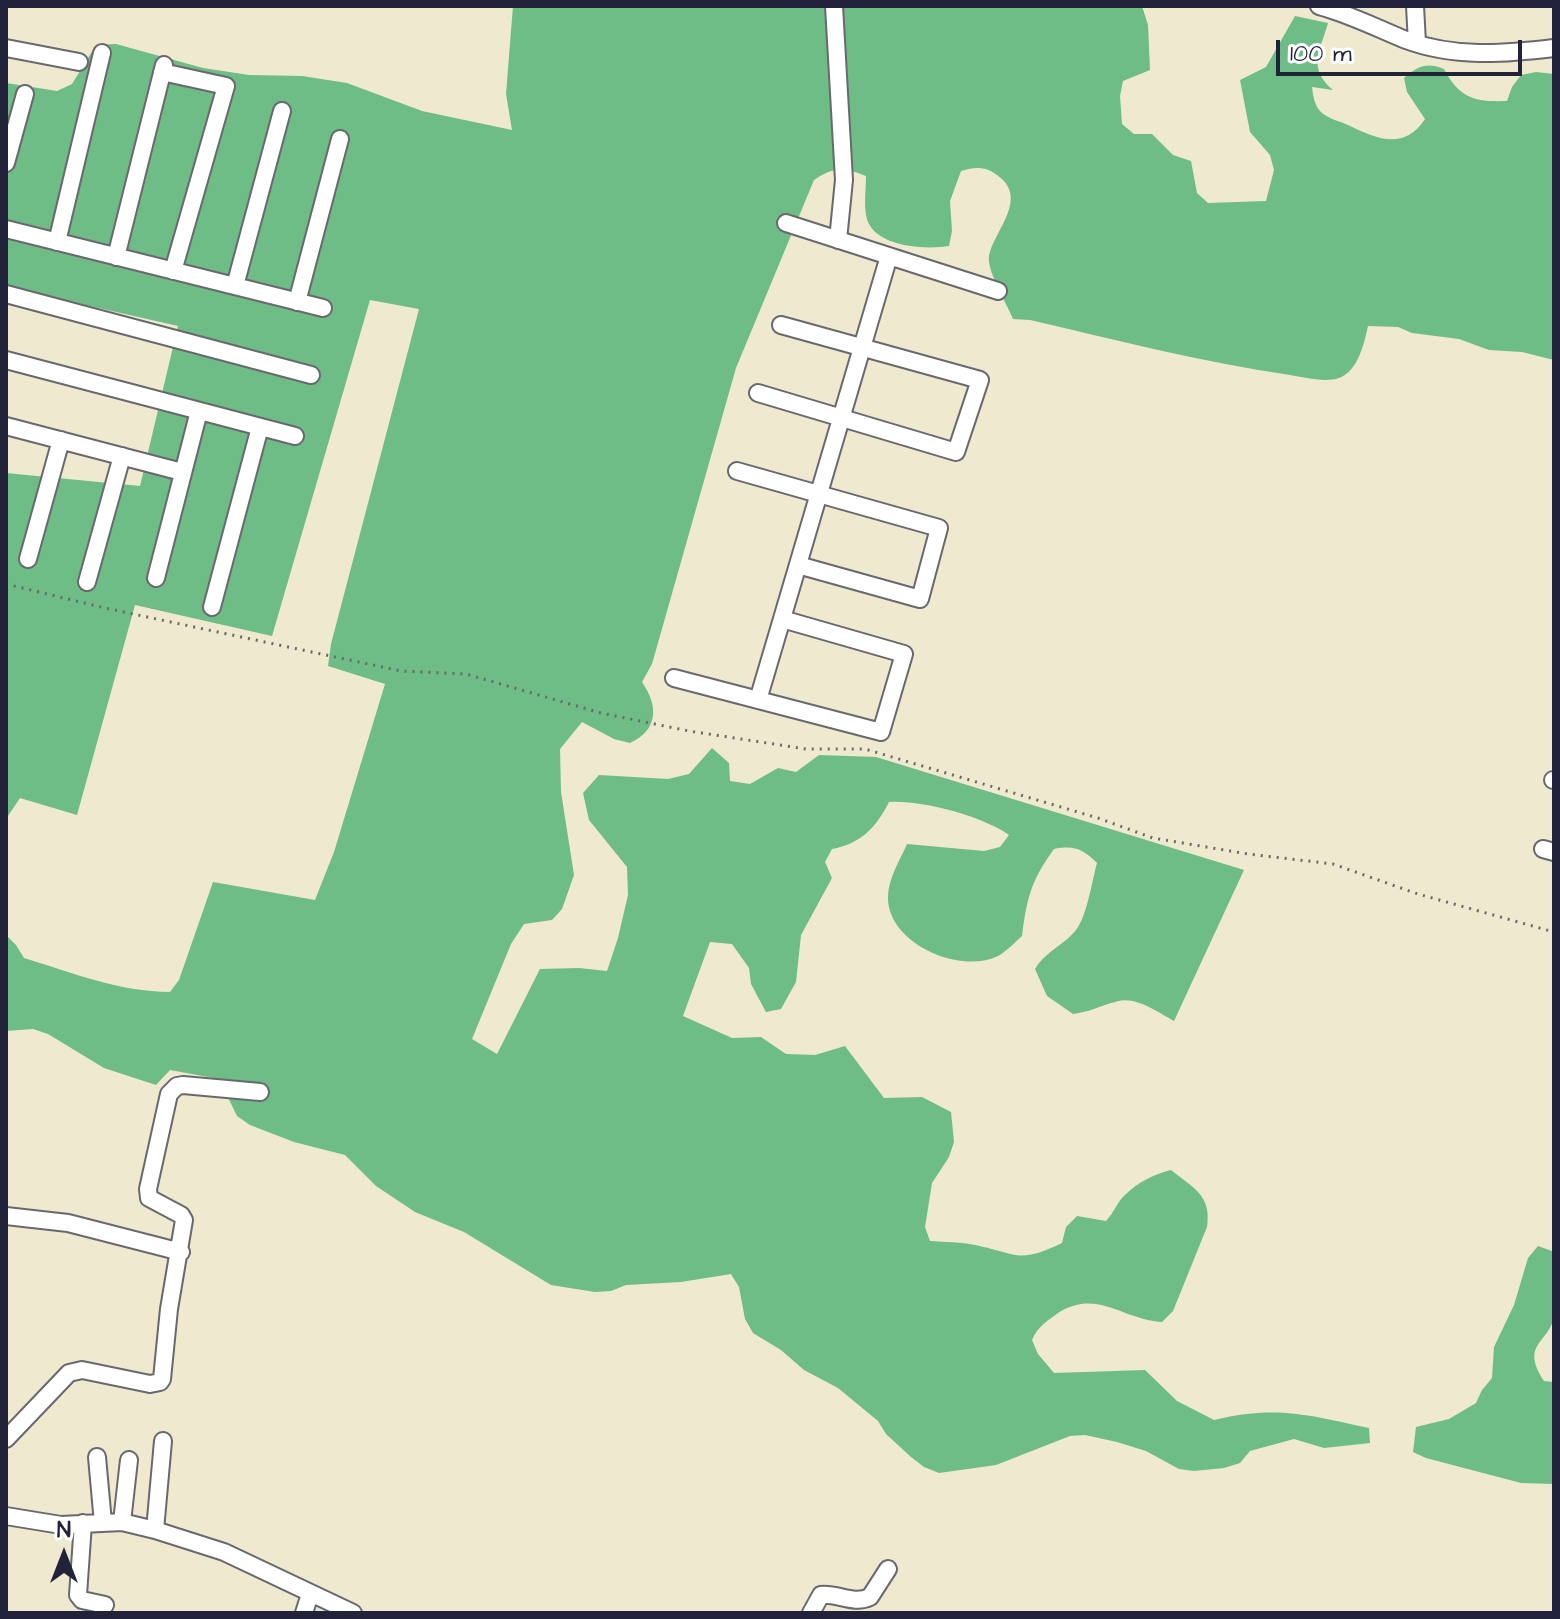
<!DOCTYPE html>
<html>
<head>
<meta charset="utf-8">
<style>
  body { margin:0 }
  #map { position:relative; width:1560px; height:1619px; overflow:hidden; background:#eee9cf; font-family:"Architects Daughter",sans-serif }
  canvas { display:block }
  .frame { position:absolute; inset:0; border:8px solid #22223b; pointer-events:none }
  .north { position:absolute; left:24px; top:1515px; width:80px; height:80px; -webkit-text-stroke:6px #fff; paint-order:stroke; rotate:0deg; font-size:22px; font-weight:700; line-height:32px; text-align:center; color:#22223b }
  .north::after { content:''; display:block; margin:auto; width:28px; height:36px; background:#22223b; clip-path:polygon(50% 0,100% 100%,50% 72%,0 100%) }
  .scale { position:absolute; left:1276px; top:40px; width:246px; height:36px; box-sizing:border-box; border:4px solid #22223b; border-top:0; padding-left:10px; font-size:24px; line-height:28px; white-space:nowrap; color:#22223b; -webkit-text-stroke:6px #fff; paint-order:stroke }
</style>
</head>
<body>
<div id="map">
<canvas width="1560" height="1619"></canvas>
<div class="frame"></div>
<div class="north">N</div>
<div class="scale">100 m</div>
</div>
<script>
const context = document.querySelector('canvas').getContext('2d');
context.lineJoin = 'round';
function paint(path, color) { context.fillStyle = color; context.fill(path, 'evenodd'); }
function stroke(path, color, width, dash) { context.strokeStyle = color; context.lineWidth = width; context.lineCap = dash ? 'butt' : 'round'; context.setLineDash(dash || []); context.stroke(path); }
paint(new Path2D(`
  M513,6H1142L1148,25L1150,70L1123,81L1120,96L1122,124L1134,134H1152L1173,155L1191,161L1197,193L1208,203L1266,201L1274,170L1270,155L1250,132L1240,80L1266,67L1295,16L1328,23C1320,51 1307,68 1333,90L1312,87C1313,95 1314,104 1320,111C1326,118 1339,121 1348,125C1377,139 1404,151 1425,119L1407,92L1404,78C1418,66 1427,62 1444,69C1460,99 1475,102 1507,101L1512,87L1521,75L1536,72L1554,74V360L1522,352L1489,350L1459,339L1412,333L1398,327L1368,326C1364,344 1358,371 1339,378C1325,383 1304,377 1290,375C1202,362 1116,340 1030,320L1013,319C1007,304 990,276 989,261C987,237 1033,200 997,175C985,166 975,167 961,171L950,201L952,231L949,246C924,250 871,247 866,215C864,203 866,189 866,176C842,167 836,166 814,180L736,368L652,664L642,682C659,707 658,730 630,743L614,739L582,722L560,749L561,792L574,875L562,909L552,920L524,924L511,944L472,1039L497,1054L540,969L579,968L607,971L618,938L628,895L627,867L589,820L583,793L599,775L668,779L689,774L712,748L729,763L730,781L750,784L778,768L796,772L819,755L876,757L1244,870L1174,1021C1157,1012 1135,995 1115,1002C1100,1006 1089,1012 1073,1014L1047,996L1035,969C1046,951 1064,945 1076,930C1087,916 1092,881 1097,863C1083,849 1074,845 1054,849C1031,881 1027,897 1022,936C1015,942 1007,951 998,956C960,975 887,943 888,897C888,879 900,860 907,844L984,851L1000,847L1009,835C982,816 922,800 889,802C876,828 860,844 832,849L825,862L832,878L801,935L796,982L781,1009L766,1012L751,984L749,968L732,944L710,942L683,1016L732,1038L761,1037L786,1054L815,1055L845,1046L884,1098L922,1097L951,1112L954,1142L949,1157L932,1183L925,1227L930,1241C945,1242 961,1242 975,1245C1018,1254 1018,1264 1062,1243L1066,1227L1077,1216L1106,1221C1114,1213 1117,1202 1125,1195C1137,1183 1154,1174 1171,1170C1193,1188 1212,1195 1207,1227L1173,1311L1162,1322C1123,1320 1097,1288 1058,1313C1046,1322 1038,1326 1032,1340L1038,1354L1054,1373L1145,1370L1177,1401L1214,1420C1276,1405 1308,1415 1369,1428L1370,1443L1324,1448L1294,1439L1250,1451L1240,1463L1224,1468L1194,1471L1179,1469L1146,1451L1117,1442L1085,1435L1070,1436L996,1465L939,1473L924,1467L911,1457L886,1434L878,1421L838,1388L804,1370L781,1350L753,1333L745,1319L739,1287L731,1274L681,1282L626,1285L611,1291L595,1292L551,1285L464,1232L415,1212L376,1186L345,1155L294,1142L250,1125L237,1116L219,1079L170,1070L156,1085L104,1068L48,1034L33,1029L6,1031V935L16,945L24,958C70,972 120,992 170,992L179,980L213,882L315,900L334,852L385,684L328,666L331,644L419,309L370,300L272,636L135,605L77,815L20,798L6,819V473L140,486L178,326L6,287V83L57,91L72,84L96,45L116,44L203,68L249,75L302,76L347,83L422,111L512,130L506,94Z
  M1538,1246L1552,1251L1554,1258C1554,1276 1558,1299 1554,1317C1548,1344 1520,1344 1544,1381L1554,1382V1484L1521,1483L1426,1458L1413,1452L1416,1427L1449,1419L1476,1403L1482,1390L1492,1378L1494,1347L1514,1305L1528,1258Z`), '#6ebc86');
const street = new Path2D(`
  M834,6L844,180L838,240
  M1319,6C1349,14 1377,28 1406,40C1454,58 1504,54 1554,48
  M1415,6L1417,43
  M6,48L79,62
  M162,72L226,86L173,271
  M6,163L25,94
  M786,223L998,291
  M6,229L323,308
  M57,242L102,53
  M116,257L164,65
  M235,286L282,111
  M6,294L311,375
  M297,302L340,139
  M6,360L295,436
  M758,393L956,452L980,380L781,325
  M6,426L182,472
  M737,471L939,528L920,599L798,565
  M28,559L61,440
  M156,578L199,411
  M87,582L122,456
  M212,607L260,427
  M674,678L881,732L904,654L782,619
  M758,700L889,256
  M1553,780H1554
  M1543,849L1554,852
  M6,1216L68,1223L181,1252
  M6,1439L69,1373L82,1370L150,1384L160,1382L162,1379L169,1309L184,1220L181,1215L149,1198L148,1189L169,1094L177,1086L183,1085L260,1092
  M97,1457L103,1523
  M6,1516L61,1525L122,1522L155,1530L224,1552L353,1613
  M122,1522L129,1460
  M83,1523L78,1595L82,1600L105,1605
  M155,1530L163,1441
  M304,1613L310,1594
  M811,1613L821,1595C838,1593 853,1605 870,1597L888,1569`);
stroke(street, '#69686f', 20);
stroke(new Path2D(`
  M6,584L105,608L401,671L466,674L601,713L689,731L806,749H865L1098,818L1153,838L1248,854L1333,864L1418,894L1554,932`), '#69686f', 3, [2, 6]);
stroke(street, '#fff', 16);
</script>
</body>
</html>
